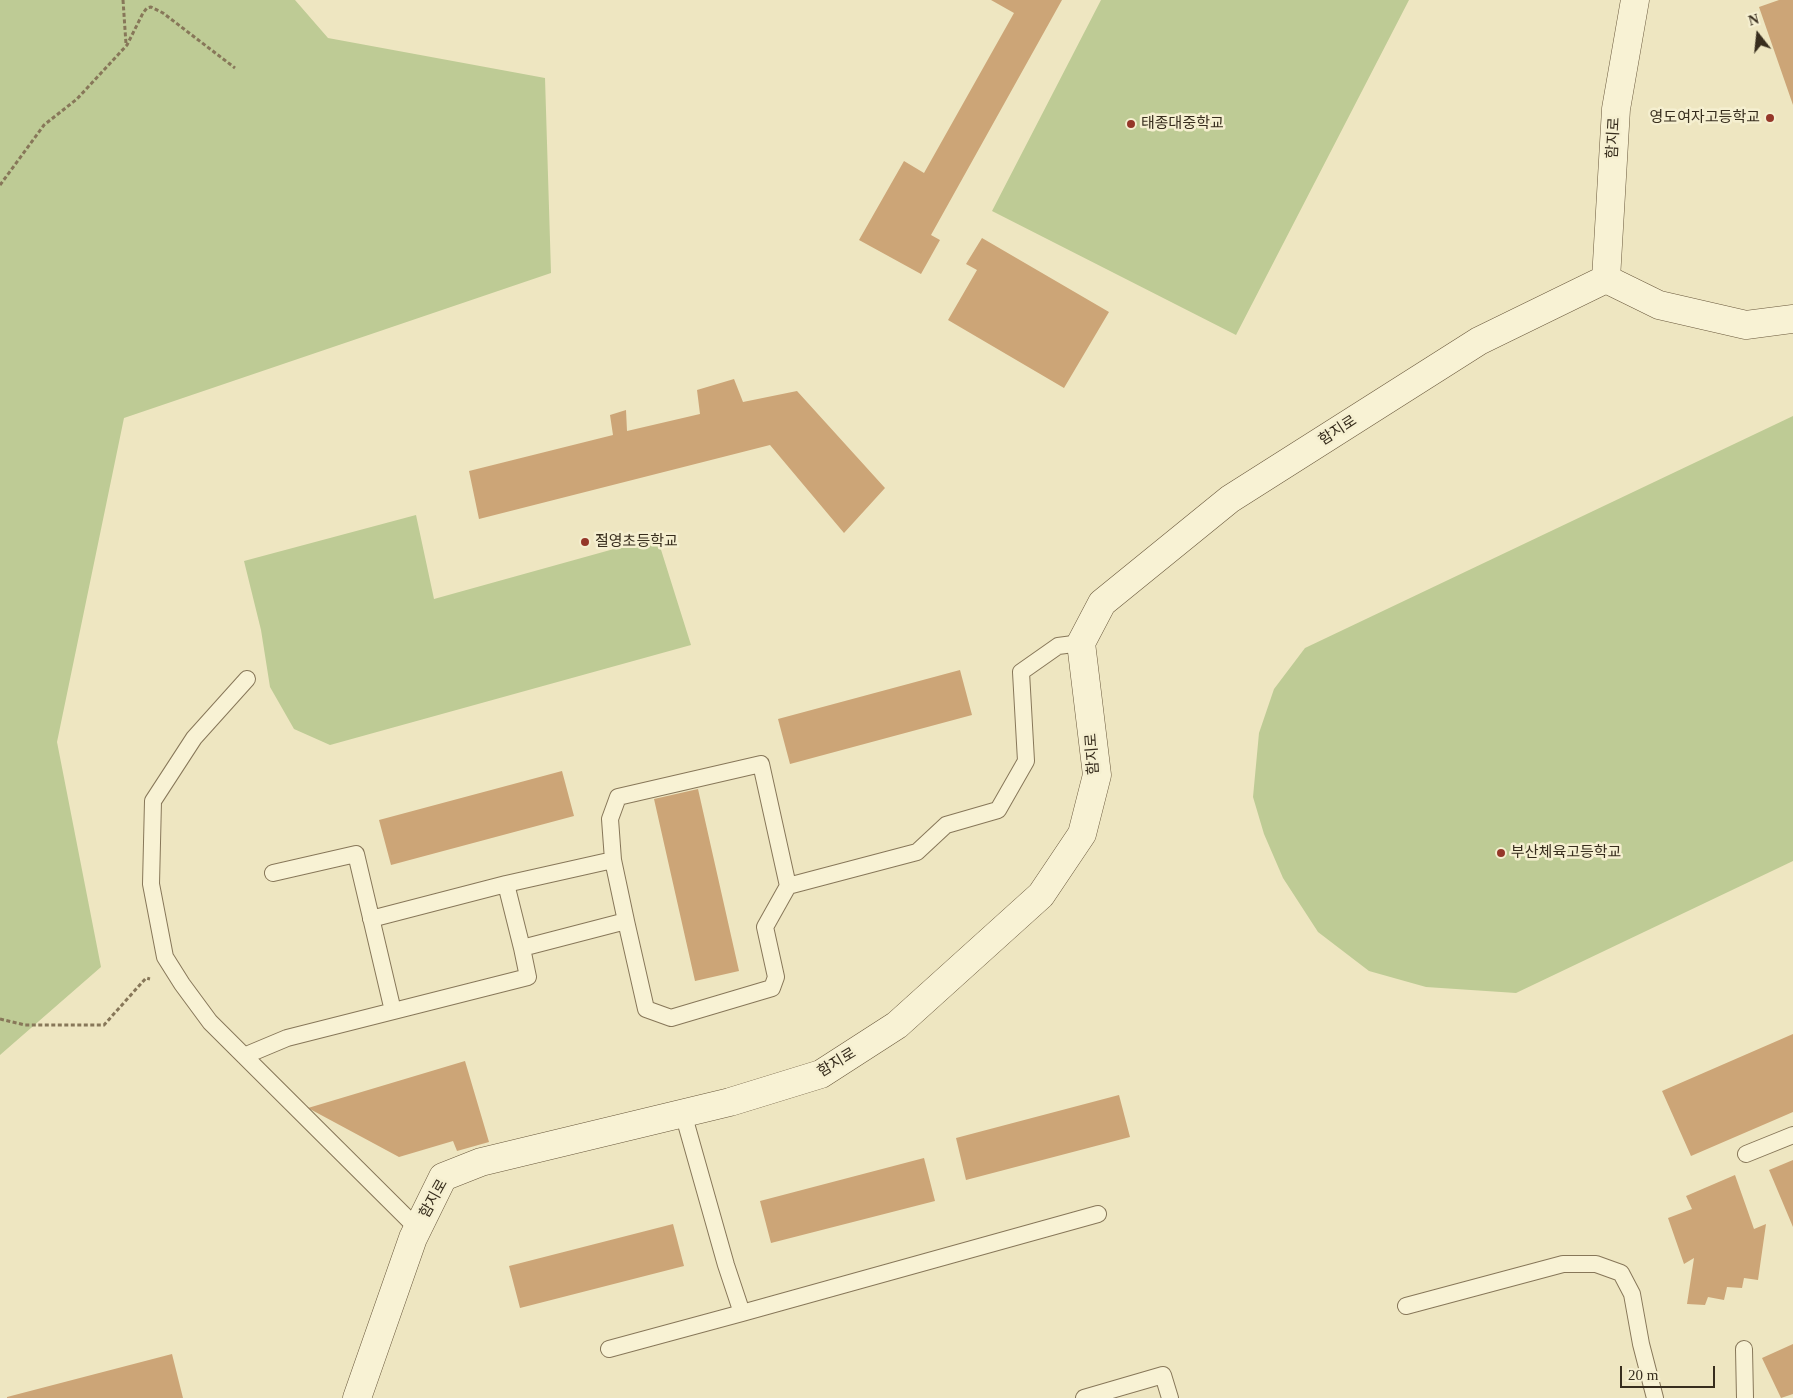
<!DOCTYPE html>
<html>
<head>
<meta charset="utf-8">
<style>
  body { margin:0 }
  #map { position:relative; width:1793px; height:1398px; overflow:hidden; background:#eee6c1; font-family:"Times New Roman",serif }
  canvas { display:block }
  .north { position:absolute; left:1733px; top:10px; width:50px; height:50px; -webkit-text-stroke:4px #f5efd0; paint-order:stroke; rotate:344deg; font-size:14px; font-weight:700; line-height:20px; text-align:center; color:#372d1d }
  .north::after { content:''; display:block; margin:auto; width:18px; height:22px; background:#372d1d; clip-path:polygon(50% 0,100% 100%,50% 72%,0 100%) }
  .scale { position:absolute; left:1620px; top:1366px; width:95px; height:22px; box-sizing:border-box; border:2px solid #372d1d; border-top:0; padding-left:6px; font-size:15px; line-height:18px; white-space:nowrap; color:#372d1d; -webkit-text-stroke:4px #f5efd0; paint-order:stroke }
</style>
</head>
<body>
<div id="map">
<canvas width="1793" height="1398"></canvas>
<div class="north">N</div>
<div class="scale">20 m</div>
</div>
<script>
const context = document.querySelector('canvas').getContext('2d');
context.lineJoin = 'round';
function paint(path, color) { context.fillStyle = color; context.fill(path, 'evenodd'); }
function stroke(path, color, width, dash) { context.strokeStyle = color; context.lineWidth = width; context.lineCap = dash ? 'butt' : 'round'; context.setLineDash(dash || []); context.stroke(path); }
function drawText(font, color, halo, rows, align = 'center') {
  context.font = font + ' "Times New Roman","Noto Sans KR",serif'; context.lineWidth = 5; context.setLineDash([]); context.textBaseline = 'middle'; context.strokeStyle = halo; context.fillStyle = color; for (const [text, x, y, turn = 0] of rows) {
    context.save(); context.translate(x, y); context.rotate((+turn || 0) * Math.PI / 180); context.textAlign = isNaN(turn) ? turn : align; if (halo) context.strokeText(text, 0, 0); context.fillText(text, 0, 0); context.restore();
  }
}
paint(new Path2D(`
  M0,0H295L328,38L545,78L551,273L124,418L57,742L101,967L0,1055Z
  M1101,0H1409L1236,335L992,211Z
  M1793,416V861L1516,993L1426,987L1369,971L1318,932L1283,878L1264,834L1253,797L1259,733L1274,689L1305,648Z
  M416,515L434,599L657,537L691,645L330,745L294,729L270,687L261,630L244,561Z`), '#becb95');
paint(new Path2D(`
  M991,0H1062L931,235L940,240L921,274L859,240L904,161L924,173L1014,13Z
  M1779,0H1793V105L1759,7Z
  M982,238L1109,312L1064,388L948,320L977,270L966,264Z
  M734,379L743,402L797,391L885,488L844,533L770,445L479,519L469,471L613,435L610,415L626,410L627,431L700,414L697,390Z
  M960,670L972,715L790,764L778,719Z
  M562,771L574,816L391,865L379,820Z
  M698,789L739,971L695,981L654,799Z
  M1793,1034V1112L1691,1156L1662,1091Z
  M465,1061L489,1142L457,1151L453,1141L399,1157L308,1108Z
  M1119,1095L1130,1137L966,1180L956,1138Z
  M924,1158L935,1201L771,1243L760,1201Z
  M1793,1160V1227L1769,1170Z
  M1735,1175L1754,1229L1766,1224L1758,1280L1744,1278L1742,1288L1727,1287L1724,1300L1708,1297L1705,1305L1687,1304L1694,1258L1684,1264L1668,1218L1692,1209L1686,1196Z
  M673,1224L684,1266L520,1308L509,1266Z
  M1793,1344V1394L1781,1398L1762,1358Z
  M172,1354L183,1398H7V1397Z`), '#cca577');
const lane = new Path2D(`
  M247,679L194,738L153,801L151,884L165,957L182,984L210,1022L418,1229
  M613,860L610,819L618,797L761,764L788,886
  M273,873L356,854L393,1011
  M506,884L522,948
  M371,919L506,884L613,860L626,921
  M244,1056L287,1038L528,977L522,948L626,921L646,1009L671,1018L772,988L776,977L765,927L788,886L917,852L946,825L998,810L1026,761L1021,672L1058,646L1081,643
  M683,1113L726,1265L742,1313
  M1746,1154L1793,1135
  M1406,1306L1563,1264H1596L1621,1273L1632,1294L1641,1344L1655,1398
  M609,1349L742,1313L1098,1214
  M1744,1349L1745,1398
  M1084,1398L1163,1375L1170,1398`);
const secondary = new Path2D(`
  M1606,279L1616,109L1635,0
  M1606,279L1659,305L1746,325L1793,319
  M357,1398L413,1238L443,1177L481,1162L730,1102L821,1074L897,1025L1041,895L1082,834L1097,775L1081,643L1102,603L1230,499L1479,341L1606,279`);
stroke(lane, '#877759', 18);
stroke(secondary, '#69583c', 29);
stroke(new Path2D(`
  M123,0L126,44
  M0,185L44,125L77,99L127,45L143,13L147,8L151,7L163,13L235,68
  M0,1019L25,1025H104L146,978L150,979`), '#877759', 3, [4, 2.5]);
stroke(lane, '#f8f2d4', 16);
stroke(secondary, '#f8f2d4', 28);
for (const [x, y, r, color] of [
  [1770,118,5,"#953729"],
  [1131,124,5,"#953729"],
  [585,542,5,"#953729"],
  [1501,853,5,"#953729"]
]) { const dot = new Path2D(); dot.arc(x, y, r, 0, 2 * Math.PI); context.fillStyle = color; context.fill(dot); stroke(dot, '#f5efd0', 2); }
drawText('15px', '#372d1d', '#f5efd0', [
  ["영도여자고등학교",1760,118,"right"],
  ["태종대중학교",1141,124],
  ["절영초등학교",595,542],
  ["부산체육고등학교",1511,853]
], 'left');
drawText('15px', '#372d1d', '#f5efd0', [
  ["함지로",1614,138,-87],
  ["함지로",1338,431,-33],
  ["함지로",1093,754,-94],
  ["함지로",837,1063,-31],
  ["함지로",434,1199,-61]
]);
</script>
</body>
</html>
